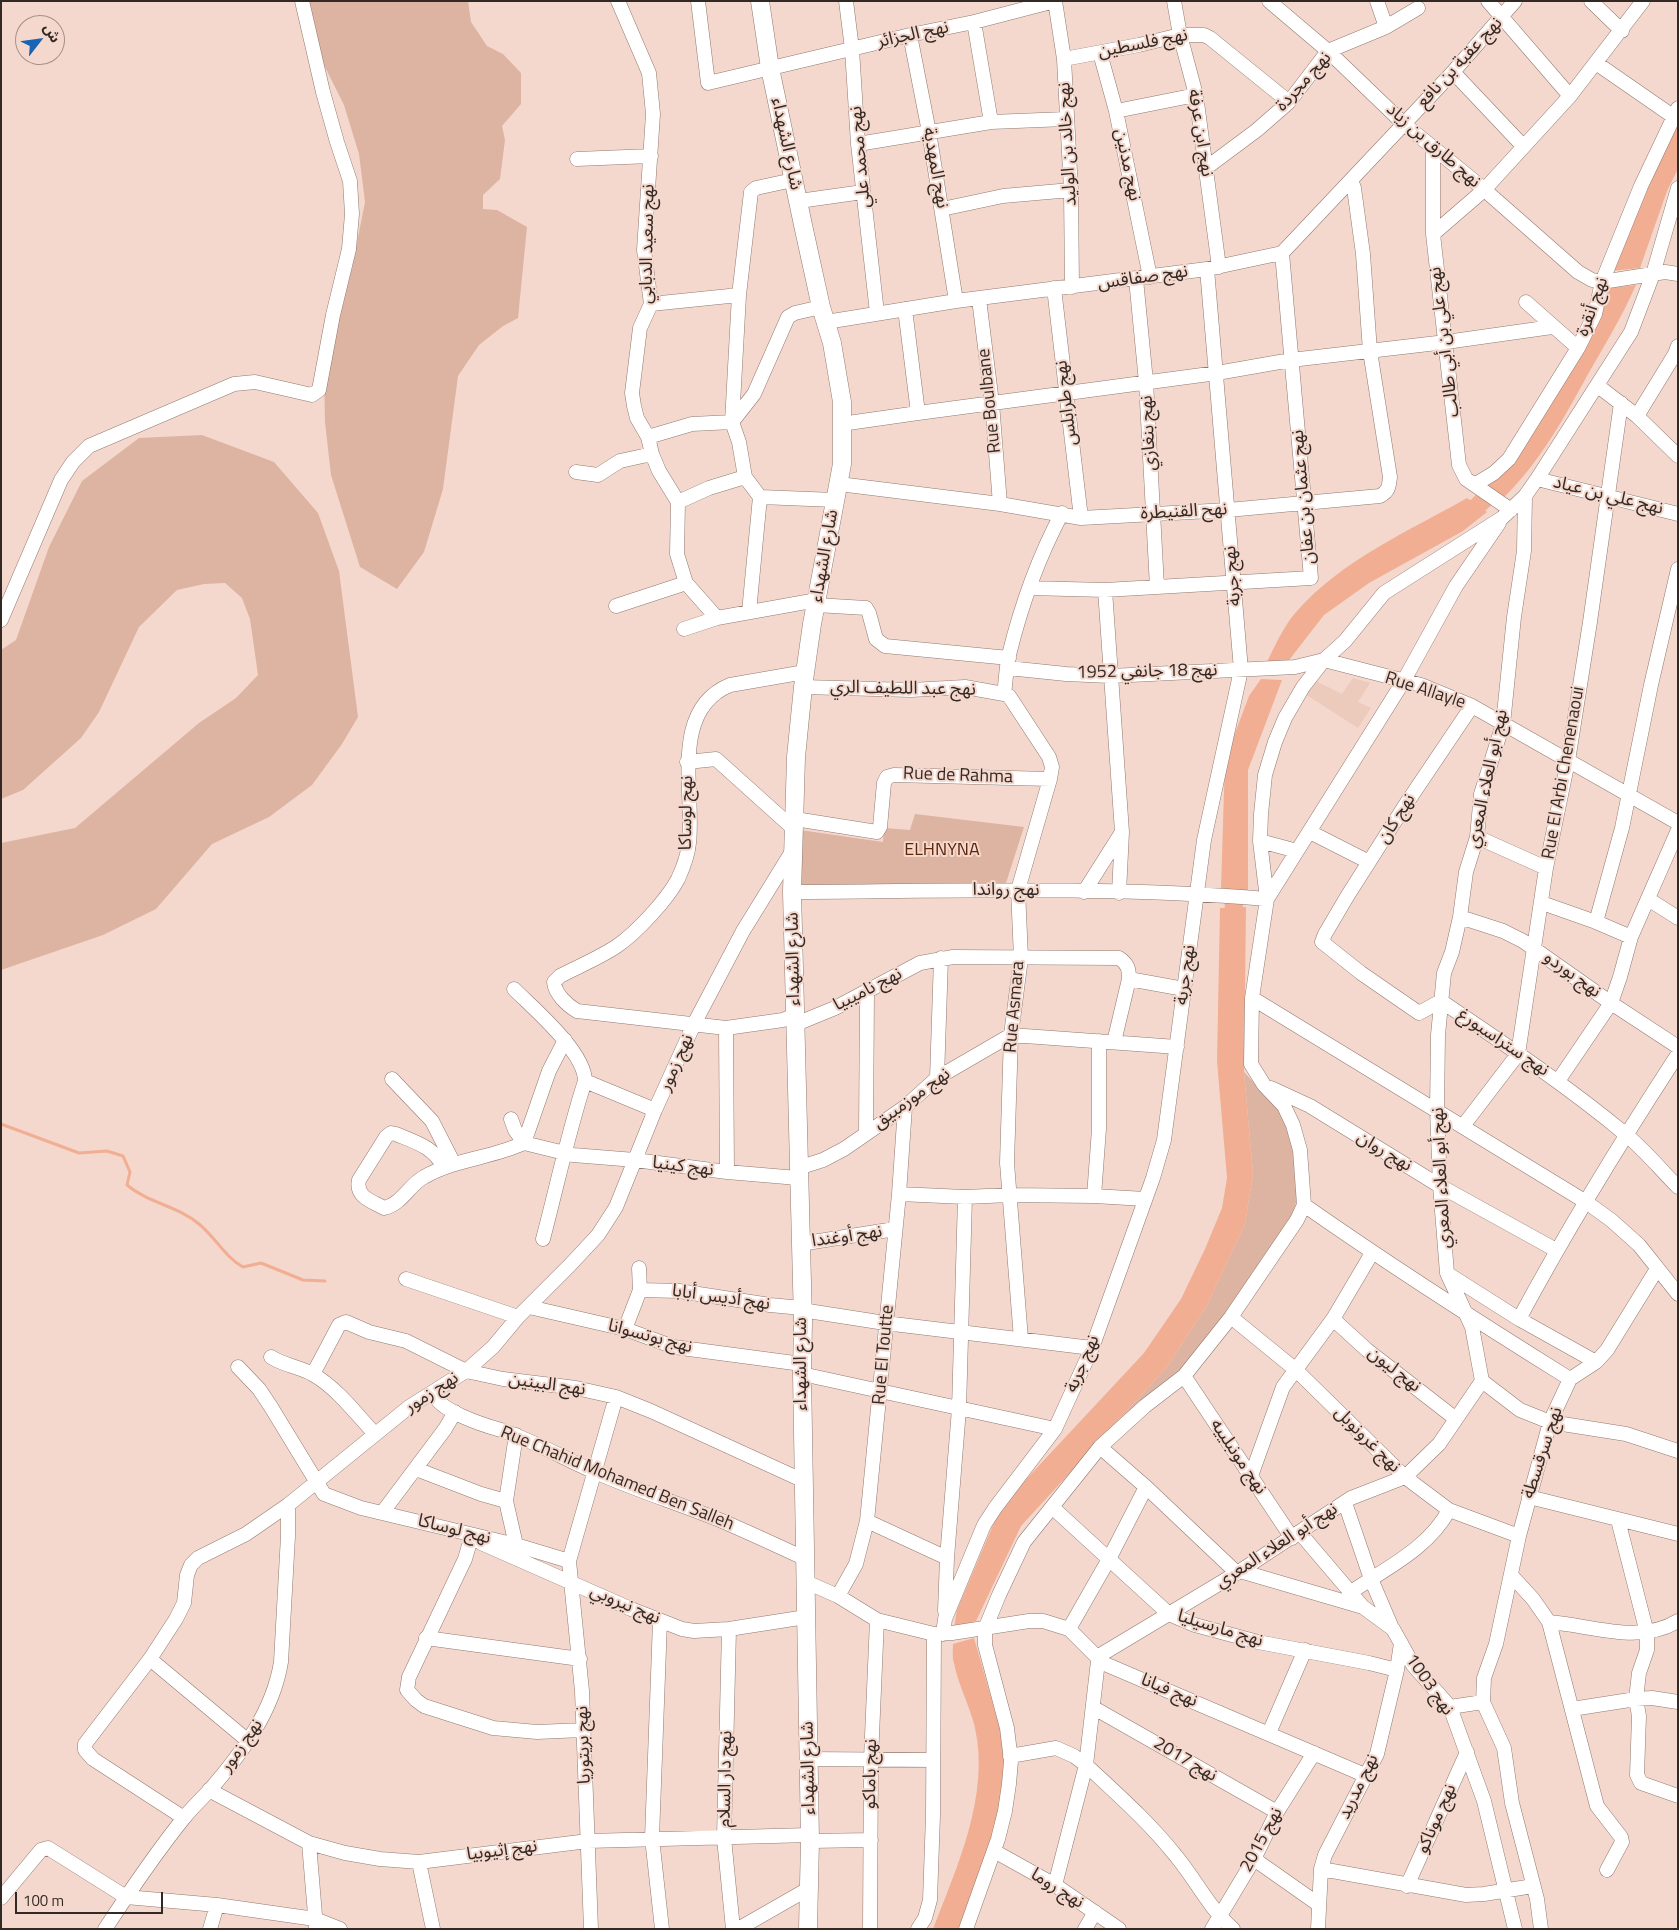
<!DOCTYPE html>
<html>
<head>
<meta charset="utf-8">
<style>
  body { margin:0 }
  #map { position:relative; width:1679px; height:1930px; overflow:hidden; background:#f4d8cd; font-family:"Titillium Web","Noto Sans Arabic",sans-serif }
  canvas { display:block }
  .frame { position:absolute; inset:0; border:2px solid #332924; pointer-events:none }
  .north { position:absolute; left:15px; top:15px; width:50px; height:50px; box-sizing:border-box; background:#f4d8cd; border:1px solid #a79289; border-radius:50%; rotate:60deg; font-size:14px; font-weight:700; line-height:20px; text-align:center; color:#332924 }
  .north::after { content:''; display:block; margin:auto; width:18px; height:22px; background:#1765b4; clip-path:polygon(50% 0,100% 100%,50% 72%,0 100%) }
  .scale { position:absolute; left:15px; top:1892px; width:148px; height:22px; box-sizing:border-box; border:2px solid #332924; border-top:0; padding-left:6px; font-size:15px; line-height:18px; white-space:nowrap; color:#332924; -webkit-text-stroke:4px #f4d8cd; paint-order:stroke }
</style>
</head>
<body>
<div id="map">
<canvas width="1679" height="1930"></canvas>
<div class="frame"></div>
<div class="north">ش</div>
<div class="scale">100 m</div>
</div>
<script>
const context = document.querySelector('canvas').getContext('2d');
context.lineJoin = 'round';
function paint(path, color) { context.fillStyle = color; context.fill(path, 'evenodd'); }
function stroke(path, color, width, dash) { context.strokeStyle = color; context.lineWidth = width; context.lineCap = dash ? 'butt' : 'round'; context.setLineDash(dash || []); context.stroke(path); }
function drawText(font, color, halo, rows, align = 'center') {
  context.font = font + ' "Titillium Web","Noto Sans Arabic",sans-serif'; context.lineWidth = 4; context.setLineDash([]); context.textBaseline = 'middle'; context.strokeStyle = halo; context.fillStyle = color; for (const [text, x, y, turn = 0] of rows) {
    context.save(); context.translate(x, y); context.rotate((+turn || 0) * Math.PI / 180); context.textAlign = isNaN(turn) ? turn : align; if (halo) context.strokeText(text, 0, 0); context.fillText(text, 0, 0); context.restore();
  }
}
paint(new Path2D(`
  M1353,678L1370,683L1358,702L1371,708L1358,728L1305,694L1314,680L1342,694Z`), '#eccabc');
paint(new Path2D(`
  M305,1H468L471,22L487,46L503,54L521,73V104L502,126L505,140L500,179L483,195V209L497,210L527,227L518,318L503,326L479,345L458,376L443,489L424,552L397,589L360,567L331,475L325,422L324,374L335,323L352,268L365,202L359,154L344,105L319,55Z
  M202,435L274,462L318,513L339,571L358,717L342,744L312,785L269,817L212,844L156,909L103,935L1,970V843L75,828L199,723L236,698L258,675L250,619L242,598L225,583L204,584L177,590L139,627L99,712L81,738L23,790L1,799V650L16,640L49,547L82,481L139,438Z
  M915,814L1024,827L1005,886L800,885V830L883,842L884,828L910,830Z
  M1244,1072L1279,1110L1288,1127L1294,1151L1298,1195L1292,1217L1227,1314L1179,1373L1113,1426L1167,1367L1206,1307L1245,1224L1253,1174Z`), '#ddb3a1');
paint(new Path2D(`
  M1678,124V169L1667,191L1640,268L1612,271L1646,188Z
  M1636,285C1622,317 1604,346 1587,376C1563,420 1537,467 1500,501L1481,489L1602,310L1609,288Z
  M1467,498L1487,512L1463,531L1369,583L1324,615L1286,664H1266C1275,646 1284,625 1297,611C1342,560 1409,531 1467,498Z
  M1261,679L1282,680L1248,770V891L1221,888L1225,760L1249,696Z
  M1246,907L1244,1072L1253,1174L1245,1224L1206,1307L1167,1367L1021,1526L976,1621L954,1628L957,1610L996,1518L1018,1488L1144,1353L1181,1299L1205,1249L1222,1208L1227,1178L1217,1061L1220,908Z
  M974,1638L1002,1736L1005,1762L1001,1808L988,1854L958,1929H933C957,1867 990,1795 975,1728C970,1706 958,1685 954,1663C952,1657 953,1650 953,1644Z`), '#f1ae93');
stroke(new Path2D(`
  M1,1124L79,1153L107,1151L123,1156L130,1172L127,1185C148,1203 178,1206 199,1224C215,1237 225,1257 243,1267L261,1263L303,1280L325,1281`), '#f1ae93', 3);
stroke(new Path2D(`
  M1457,519L1474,509L1501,484
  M1233,932L1235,865`), '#f1ae93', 18);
const minor = new Path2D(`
  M618,1L649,73L653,114L644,250L651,304L640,328L632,393L634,406L637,418L648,437L652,454L659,471L678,502L677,554L686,583L717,618
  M698,1L708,83L910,35L974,22L1055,1
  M846,1L852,49L858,144L877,313
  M1055,1L1064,59L1071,190L1072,287
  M1174,1L1180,35L1196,95L1219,267
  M1269,1L1328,51L1404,124L1479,185L1578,272L1592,280L1602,282L1665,272L1678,274
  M1488,1L1570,96
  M1591,1L1622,31
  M974,22L991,122
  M1386,27L1418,8
  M910,35L929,132L956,301
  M1100,53L1116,111L1150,277
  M1064,59L1139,45L1180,35H1204L1210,38L1289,102
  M1596,63L1674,117
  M1453,72L1523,146
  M1116,111L1196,95
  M858,144L991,122L1066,119
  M1433,149V234L1459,465L1466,479L1511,510
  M577,159L651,156
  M1206,168L1257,130L1289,102L1328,51L1386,27L1377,1
  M799,201L863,192
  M942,209L1003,196L1071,190
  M1433,234L1484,190L1570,96L1643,1
  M1136,279L1146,382L1157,587
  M1054,288L1081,518
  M979,299L992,403L1000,504
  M1526,302L1578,348
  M651,304L739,295
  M905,309L918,413
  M826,322L956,301L1207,269L1282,253L1453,72L1515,1
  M1598,386L1637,416L1678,456
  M1637,416L1675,354L1678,346
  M841,424L918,413L1217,373L1291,360L1446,342L1552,327
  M648,437L692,424L732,422L754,394L788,317L795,313L821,307
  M576,472L598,475L620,461L652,454
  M1537,479L1678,514
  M839,484L1000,504L1081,518L1228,510L1380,496C1389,491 1389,486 1390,477L1370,351L1363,254L1354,188L1351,180
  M1476,484L1494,473L1509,459L1578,348L1595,314L1602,282L1641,186L1678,108
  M760,497L835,500
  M678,502L709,488L745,477
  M1029,588L1105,590L1311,578L1282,253
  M1105,590L1122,832L1119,893
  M816,605L866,608L869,613L876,639L885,646L1009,658
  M616,606L686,583
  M749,612L760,497L745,477L739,442L732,422L739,295L751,192L756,188L793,180
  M1,620L61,480L73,462L89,446L234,384L255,382L312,395L319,390L333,315L349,249L352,214L350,181L337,142L323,92L302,1
  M684,629L717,618L817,600
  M1008,668L1066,674L1110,676L1295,667L1324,660L1421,685L1472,706L1678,823
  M803,687L911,690L965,687L1004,694L1009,696L1013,702L1049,757L1052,767L1050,779L1018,890L1021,958L1011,1035L1007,1163L1021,1339
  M1004,694C1006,681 1006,668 1009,655C1021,606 1038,558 1062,513
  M1472,706L1404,807L1348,895L1325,934L1322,942L1361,973L1419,1013L1441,1001C1503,1043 1566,1085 1624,1133C1644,1149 1660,1169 1678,1187
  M687,762L716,759L795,830
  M795,819L877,832L880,827L884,783L887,777L894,775L1050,779
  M1310,832L1369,862
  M1477,837L1546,868
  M1260,841L1297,851
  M792,892C950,891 1109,886 1267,899L1403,682L1456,586L1499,523
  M1084,892L1122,832
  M1648,899L1678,918
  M1542,903L1596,922L1631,937
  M1460,917L1503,931L1523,941L1611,1003L1678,1047
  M1596,922L1622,828L1651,685L1678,569
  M1129,979L1184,989
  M514,989C534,1009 585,1052 585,1081L655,1110
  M1252,998L1586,1202L1611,1220L1639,1245L1678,1294
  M795,1015L783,1020L726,1028L577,1011C567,1005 555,994 554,982L560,976C579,966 599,958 617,946C636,933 667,900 678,879C683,868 688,855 689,843C695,793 669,710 730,685L805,672
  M796,1024L835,1008L920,963L953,957L1119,958C1128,964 1129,969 1129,979L1114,1042
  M937,1078L941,958
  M392,1079L432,1121L454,1164
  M1558,1081L1611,1003L1620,977L1631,937L1678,830
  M1271,1088L1310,1106L1440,1186L1556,1250
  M511,1119L515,1130L524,1143L573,1155L635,1160L727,1172L726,1028
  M1463,1126L1518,1054L1546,868L1568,761L1590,622L1621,403
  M866,1133L867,992
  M444,1167C432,1146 417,1143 396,1134L391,1133L386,1137L359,1180C355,1197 372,1201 384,1208C402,1204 409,1185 424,1177C455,1159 492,1158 524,1143L549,1071L565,1040
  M798,1168L823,1160L844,1149L905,1107L937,1078L1011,1035L1177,1047
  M727,1172L798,1178
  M899,1194L965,1197L1010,1195L1094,1196L1145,1199
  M1094,1196L1099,1129V1041
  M1304,1205C1391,1266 1480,1323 1570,1379
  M543,1239C557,1186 568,1133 585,1081
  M800,1244L895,1229
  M1448,1274L1519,1319L1596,1362L1607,1350L1657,1269
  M406,1279L518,1317
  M640,1290L679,1291L770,1305L802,1308L808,1311L885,1323L1092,1348
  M529,1307L625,1329L674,1347L802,1364
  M1231,1317L1296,1370L1405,1477L1449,1510L1519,1536
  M1333,1319L1367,1350L1456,1419
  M1519,1319C1568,1228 1622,1140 1678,1054
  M625,1329L640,1290L639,1268
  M271,1357C285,1366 301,1367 314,1375C338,1389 356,1414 375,1434
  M238,1367L259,1389L271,1407L324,1494L361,1508L516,1545L569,1561
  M313,1374L339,1325L346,1322L369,1332L406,1341L466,1371L503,1379L576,1388L616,1397L651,1411L804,1481
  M802,1374L1055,1429
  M1184,1376L1292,1538
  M1570,1379L1596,1362
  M1482,1381L1520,1410L1550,1422L1626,1434L1678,1451
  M433,1393C439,1411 483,1425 501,1430C534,1441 563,1458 595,1472C636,1490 680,1504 722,1521C750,1533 778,1546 806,1559
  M1100,1447L1146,1487L1237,1573
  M416,1469L481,1494L506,1501
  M1251,1476L1283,1387L1333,1319L1372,1253
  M1529,1497L1678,1534
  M1345,1503L1371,1579L1392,1628
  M1052,1507L1169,1614L1195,1625L1258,1642L1369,1663L1397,1670
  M382,1513L445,1429L455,1412
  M1618,1520L1647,1633V1650L1639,1673L1636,1699L1639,1716L1637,1775L1641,1783L1678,1796
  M867,1521L947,1558
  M1300,1533L1363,1607L1393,1629L1413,1665L1450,1707L1484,1801L1515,1929
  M472,1535L465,1559L409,1677L407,1690L416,1700L424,1706L493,1728L537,1732L583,1730
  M481,1543L631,1609L682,1629L694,1631L729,1629L806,1617
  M516,1545L506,1501L516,1435
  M1240,1571L1363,1607
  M1511,1575L1533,1599L1549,1622L1597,1806L1621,1837L1622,1842L1607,1870
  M806,1582L838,1596L877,1620L934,1634L952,1633L1029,1621H1043L1069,1629L1097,1657L1098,1661L1367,1776
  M1351,1592C1386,1568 1428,1549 1449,1510
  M838,1596L856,1564L867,1521L899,1194L905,1107
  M945,1611L947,1558L959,1409L965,1197
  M660,1621L652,1838L662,1929
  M1549,1622C1591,1625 1639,1645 1678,1621
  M729,1629L724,1838L733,1929
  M1069,1629L1109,1559L1146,1487
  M943,1634L945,1619L984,1525L995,1508L1055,1429L1092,1348L1153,1178L1164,1140L1204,840L1241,670L1207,269
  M426,1638L580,1659
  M1097,1657L1237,1573L1351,1498L1405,1477L1439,1444L1482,1381L1472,1327L1447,1273L1440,1186L1437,1110L1438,1035L1444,973L1452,952L1460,917L1466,872L1477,837L1481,794L1503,724L1514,617L1524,551L1525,496
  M150,1659L247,1740
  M1450,1707L1483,1702
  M1094,1708L1277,1812
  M1572,1709L1636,1699L1652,1698L1678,1702
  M1269,1733L1305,1650
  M1010,1756L1056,1748L1074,1756L1086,1765C1117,1794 1149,1822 1176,1856C1196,1880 1209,1908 1233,1929
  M809,1759L933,1760
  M209,1790L309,1843L345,1853L380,1859L419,1862L588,1841L810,1835
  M184,1818L93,1759L85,1750V1744L150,1659L176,1619L184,1603L187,1575L191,1565L198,1558L246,1534L288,1505
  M810,1841L871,1840
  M309,1843L316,1927
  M994,1851L1055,1885L1119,1929
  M1254,1859L1318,1904
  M419,1862L433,1929
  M1321,1869L1466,1895L1484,1894L1533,1886
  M1055,1885L1086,1765L1098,1661
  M1407,1886L1467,1752
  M1,1898L41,1850L48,1848L126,1897L217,1905L315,1919L340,1929
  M105,1929C130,1891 155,1854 183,1819C191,1809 200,1800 209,1791C241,1754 273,1712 281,1662L288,1536V1505L409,1407L466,1371L493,1347L518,1317L570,1265L598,1235L616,1207L655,1110L694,1024L743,931L793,850
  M210,1929L217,1905
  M591,1929L582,1691L569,1561L616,1397
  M738,1929L808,1889
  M870,1929L871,1759L877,1620
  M918,1929L925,1918L930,1900L933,1815L934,1634
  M966,1929L998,1839L1005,1811L1009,1784L1011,1761L1007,1728L985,1645V1629L999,1595L1024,1542L1100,1447L1145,1406L1184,1376L1231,1317L1297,1220L1304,1205L1300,1150L1293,1125L1284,1106L1264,1085L1251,1064L1252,998L1267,899L1260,841L1261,814L1265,775L1275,742L1285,718L1303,687L1324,660L1345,641L1384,593L1502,518L1525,496L1537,479L1631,332L1653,274L1678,188
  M1085,1929L1095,1912
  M1212,1929L1254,1859L1277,1812L1314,1753
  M1318,1929L1321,1869L1325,1855L1377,1754L1397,1670L1401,1643
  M1541,1929L1537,1899L1512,1803L1504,1748L1483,1702L1484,1678L1496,1644L1519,1536L1550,1422L1570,1379`);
const major = new Path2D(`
  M760,1L770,68L803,225L821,307L832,343L842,402V464L812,624L803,687L796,757L792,892L803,1322L802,1374L810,1841L808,1929`);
stroke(minor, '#92796f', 15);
stroke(major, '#92796f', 19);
stroke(minor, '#fff', 14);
stroke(major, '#fff', 18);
drawText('18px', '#332924', '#f4d8cd', [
  ["نهج الجزائر",913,35,-12],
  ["نهج فلسطين",1143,44,-11],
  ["نهج عقبة بن نافع",1460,63,-47],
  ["نهج مجردة",1304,82,-48],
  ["نهج ابن عرفة",1200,133,81],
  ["شارع الشهداء",786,144,78],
  ["نهج خالد بن الوليد",1068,144,-93],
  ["نهج طارق بن زياد",1433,146,41],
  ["نهج محمد علي",861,157,-95],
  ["نهج مدنين",1127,165,78],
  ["نهج المهدية",935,168,80],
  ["نهج سعيد الدبابي",648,244,-89],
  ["نهج صفاقس",1143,278,-8],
  ["نهج أنقرة",1593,307,-70],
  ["نهج علي بن أبي طالب",1445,342,-97],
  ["Rue Boulbane",990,401,-96],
  ["نهج طرابلس",1067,403,-97],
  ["نهج بنغازي",1149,433,-93],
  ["نهج علي بن عياد",1608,496,14],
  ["نهج عثمان بن عفان",1304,497,-95],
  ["نهح القنيطرة",1184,512,-3],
  ["شارع الشهداء",825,556,-80],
  ["نهج جربة",1233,576,-95],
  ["نهج 18 جانفي 1952",1147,672,-1],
  ["نهج عبد اللطيف الري",903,689,1],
  ["Rue Allayle",1425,691,18],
  ["Rue El Arbi Chenenaoui",1564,773,-80],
  ["Rue de Rahma",958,776,2],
  ["نهج أبو العلاء المعري",1488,779,-78],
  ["نهج لوساكا",687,813,-89],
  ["نهج كان",1397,819,-58],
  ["نهج رواندا",1006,891],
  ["شارع الشهداء",794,959,-91],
  ["نهج جربة",1186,975,-82],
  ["نهج بوردو",1572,975,36],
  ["نهج ناميبيا",868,990,-27],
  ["Rue Asmara",1015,1007,-85],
  ["نهج ستراسبورغ",1503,1043,34],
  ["نهج زمور",677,1063,-66],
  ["نهج موزمبيق",912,1099,-36],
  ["نهج روان",1384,1152,31],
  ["نهج كينيا",683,1167,7],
  ["نهج أبو العلاء المعري",1442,1178,-93],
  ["نهج أوغندا",847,1237,-8],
  ["نهج أديس أبابا",721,1298,8],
  ["نهج بوتسوانا",650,1337,15],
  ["Rue El Toutte",884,1355,-85],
  ["شارع الشهداء",802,1364,-90],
  ["نهج جربة",1083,1364,-67],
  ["نهج ليون",1394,1370,38],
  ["نهج البينين",547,1385,8],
  ["نهج زمور",432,1393,-33],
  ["نهج غرونوبل",1367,1440,45],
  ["نهج سرقسطة",1543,1453,-72],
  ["نهج مونبلييه",1238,1457,56],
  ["Rue Chahid Mohamed Ben Salleh",617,1479,22],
  ["نهج لوساكا",454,1530,14],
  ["نهج أبو العلاء المعري",1277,1546,-33],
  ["نهج نيروبي",625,1605,23],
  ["نهج مارسيليا",1220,1629,17],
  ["نهج 1003",1429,1685,55],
  ["نهج فيانا",1169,1691,23],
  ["نهج بريتوريا",584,1745,-92],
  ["نهج زمور",242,1746,-55],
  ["نهج 2017",1185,1760,30],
  ["شارع الشهداء",809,1768,-91],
  ["نهج باماكو",871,1774,-89],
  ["نهج دار السلام",726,1779,-89],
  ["نهج مدريد",1359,1787,-64],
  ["نهج موناكو",1437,1819,-66],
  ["نهج 2015",1262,1840,-62],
  ["نهج إثيوبيا",502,1851,-7],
  ["نهج روما",1057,1889,32]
]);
drawText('18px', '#602608', '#f4d8cd', [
  ["ELHNYNA",942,851]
]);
</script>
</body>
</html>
